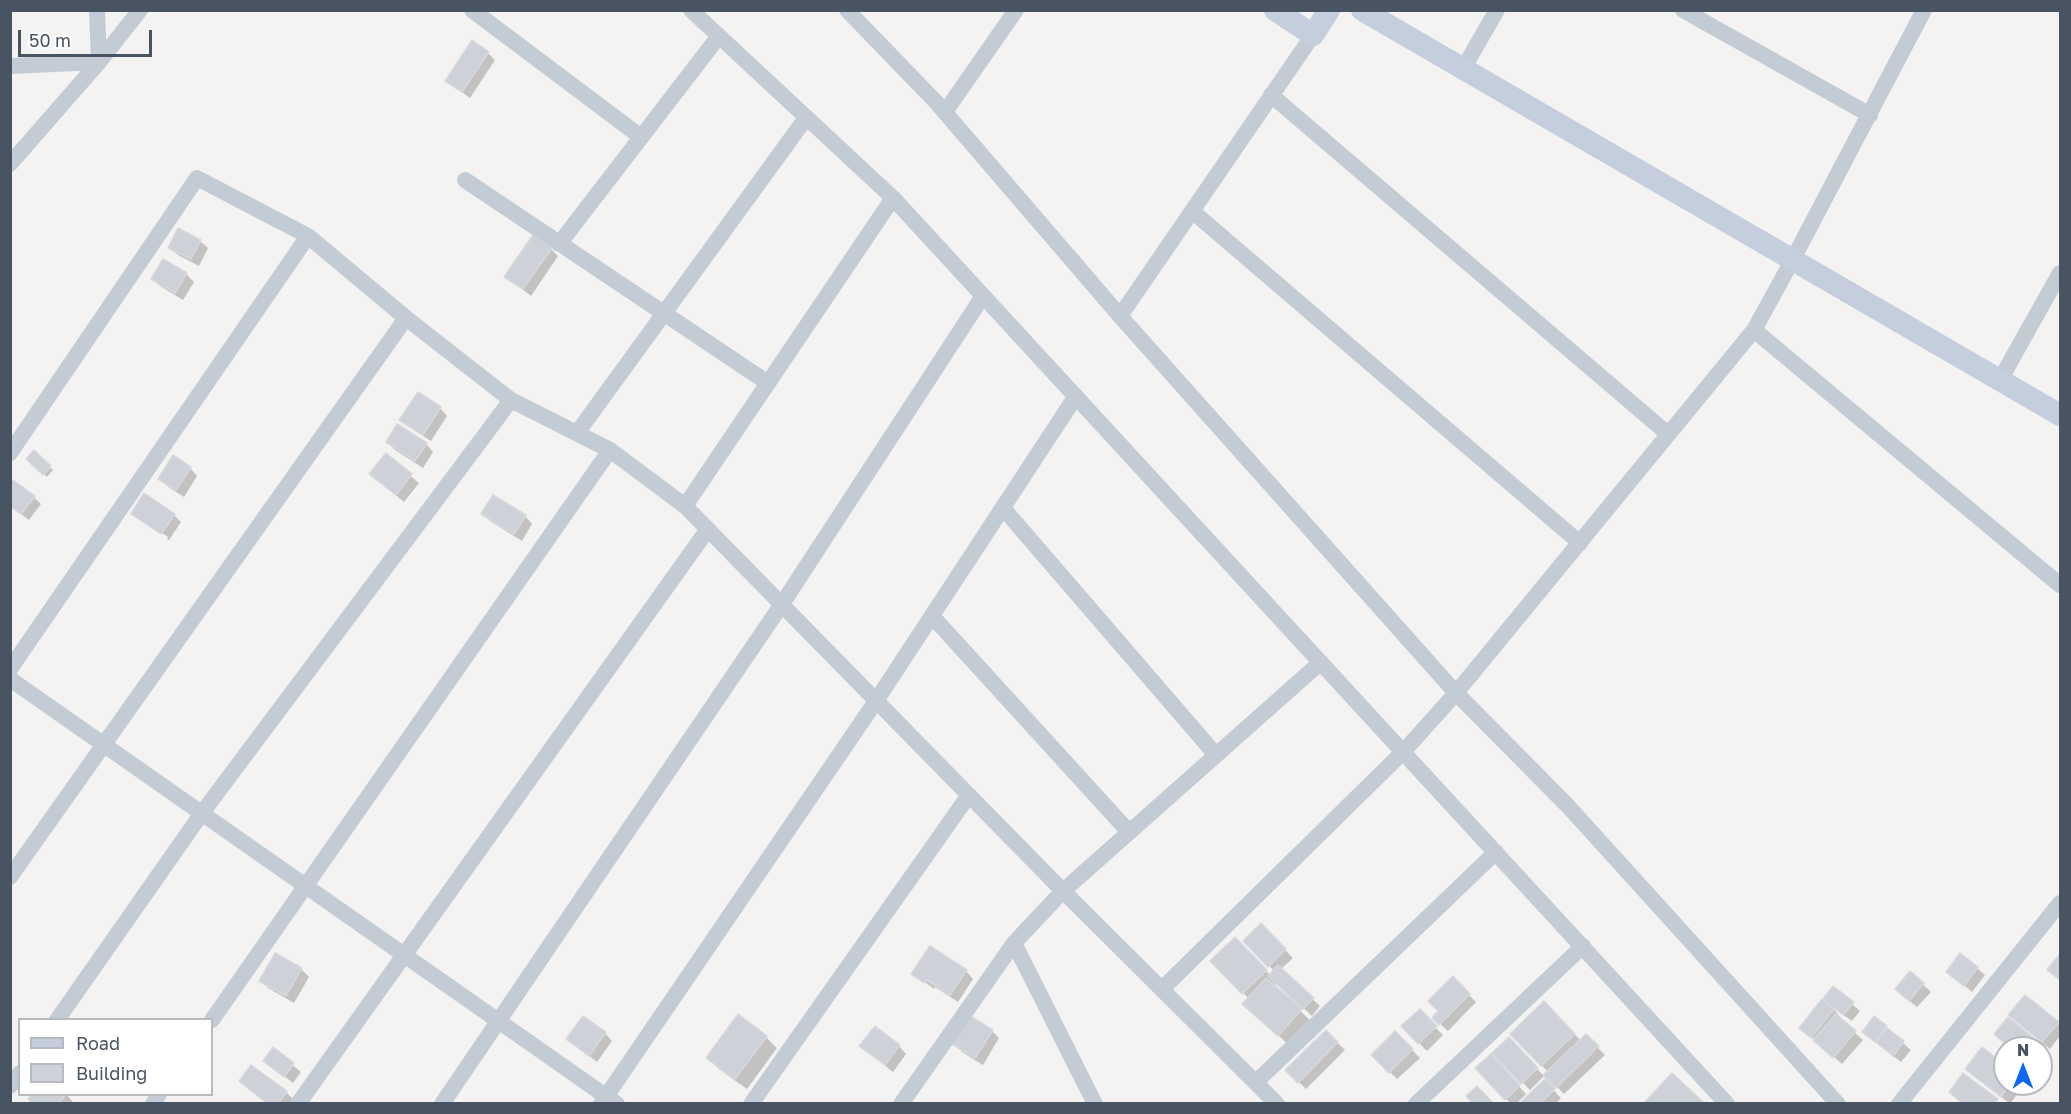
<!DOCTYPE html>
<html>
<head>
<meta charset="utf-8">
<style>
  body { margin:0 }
  #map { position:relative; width:2071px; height:1114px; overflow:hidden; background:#f5f2f2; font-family:"Golos Text",sans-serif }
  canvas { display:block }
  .frame { position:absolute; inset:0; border:12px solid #485462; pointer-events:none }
  .legend { position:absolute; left:18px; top:1018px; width:195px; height:78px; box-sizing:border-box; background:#fff; border:2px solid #b6bbc0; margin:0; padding:8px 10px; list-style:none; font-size:18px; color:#485462 }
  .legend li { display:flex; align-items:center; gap:12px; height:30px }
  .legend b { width:30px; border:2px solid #b6bbc0 }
  .north { position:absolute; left:1993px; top:1036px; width:60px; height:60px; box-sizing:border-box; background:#fff; border:2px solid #b6bbc0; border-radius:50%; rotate:0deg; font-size:16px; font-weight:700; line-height:24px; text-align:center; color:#485462 }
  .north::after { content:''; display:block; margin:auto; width:21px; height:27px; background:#0e66f3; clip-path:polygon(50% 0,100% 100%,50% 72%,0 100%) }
  .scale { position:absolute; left:18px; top:30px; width:134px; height:27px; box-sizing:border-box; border:3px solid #485462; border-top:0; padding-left:8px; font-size:18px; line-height:21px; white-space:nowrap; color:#485462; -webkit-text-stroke:4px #fff; paint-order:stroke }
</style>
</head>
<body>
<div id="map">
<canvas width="2071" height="1114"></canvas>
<div class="frame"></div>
<ul class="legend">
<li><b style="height:8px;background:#c4cedc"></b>Road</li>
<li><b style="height:16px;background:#ced1d8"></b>Building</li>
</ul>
<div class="north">N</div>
<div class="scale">50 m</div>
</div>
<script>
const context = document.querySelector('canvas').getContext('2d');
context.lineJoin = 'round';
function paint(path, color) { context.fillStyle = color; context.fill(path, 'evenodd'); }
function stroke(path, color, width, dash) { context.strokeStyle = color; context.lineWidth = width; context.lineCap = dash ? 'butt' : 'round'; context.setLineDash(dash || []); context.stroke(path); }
paint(new Path2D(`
  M488,53L495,60L470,98L447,81Z
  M200,241L208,248L199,266L178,255L170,248Z
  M551,249L558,256L531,296L506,276Z
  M186,274L194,282L183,300L160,286L153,279Z
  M440,408L447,416L431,441L409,427L401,419Z
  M387,442L426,444L433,452L423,468L395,450Z
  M34,453L53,470L47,477L28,459Z
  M386,456L419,483L404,502L379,481Z
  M190,468L197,476L184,497L167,486L160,479Z
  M10,485L34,497L41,504L29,520L10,506Z
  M133,514L174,515L181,522L169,540L167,539L168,537L139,517V520Z
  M483,514L525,516L532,524L522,541L490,521Z
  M1261,925L1293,958L1281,969L1320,1006L1312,1016L1277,983L1274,986L1312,1022L1290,1046L1256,1015L1249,999L1212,961L1235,939L1270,975L1274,971L1245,941Z
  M275,955L301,969L309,977L294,1003L268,988L261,981Z
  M1977,968L1985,975L1972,992L1948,972Z
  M966,971L973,979L958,1002L935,987L934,989L913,973Z
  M1911,974L1931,992L1917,1007L1905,997Z
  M1453,979L1476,1002L1448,1031L1434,1018L1440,1011Z
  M1833,988L1860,1011L1852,1021L1833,1008L1841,1018L1840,1019L1863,1040L1842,1064L1801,1028Z
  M1544,1003L1581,1041L1586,1036L1605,1055L1564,1094L1545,1075L1530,1090L1494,1053L1509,1039L1544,1076L1548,1072L1512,1034Z
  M1419,1011L1443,1035L1427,1051L1403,1027Z
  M2018,1023H2058L2060,1026V1036L2050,1049Z
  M1886,1027L1889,1031L1911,1050L1901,1062L1867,1036Z
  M992,1031L999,1038L983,1065L962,1052L954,1044Z
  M1326,1032L1345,1050L1306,1089L1287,1070Z
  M605,1033L612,1041L597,1062L568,1039Z
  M1395,1033L1420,1058L1397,1079L1373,1055Z
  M766,1037L777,1048L747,1089L719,1069L708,1058Z
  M2040,1045L2047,1053L2041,1060V1048H2011Z
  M861,1046H899L906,1054L893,1072Z
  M273,1049L301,1072L293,1083L265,1061Z
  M1498,1064L1526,1094L1516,1104H1511L1477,1068Z
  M252,1067L286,1092L294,1100L291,1104H268L248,1089L241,1081Z
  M2005,1067V1084H2025L2010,1104L1967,1069Z
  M1545,1081L1561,1098L1555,1104H1521Z
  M33,1094H66L73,1102L72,1104H34Z`), '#0003');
const building = new Path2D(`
  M472,40L489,52L462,92L445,81Z
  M178,228L201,240L191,259L168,248Z
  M533,235L552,248L523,289L504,277Z
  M163,259L187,273L175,293L151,279Z
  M418,392L441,407L423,435L399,420Z
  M397,424L427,443L415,461L386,442Z
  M34,450L51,466L43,475L26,459Z
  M386,453L412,474L396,495L369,474Z
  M173,455L191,467L176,490L158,479Z
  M13,480L35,496L21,514L10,506V482Z
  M144,493L175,514L161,534L131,514Z
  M493,495L526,515L514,534L481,514Z
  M1261,923L1286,949L1268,967L1243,941Z
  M1235,937L1267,970L1242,994L1210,961Z
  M930,946L967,970L950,995L927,980L925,983L911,974Z
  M275,953L302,968L286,996L259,981Z
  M1960,953L1978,967L1964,986L1946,972Z
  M2060,954V980L2047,970Z
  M1278,965L1314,998L1303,1009L1268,976Z
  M1910,971L1924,983L1909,1001L1895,989Z
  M1453,976L1470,994L1439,1025L1432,1018L1438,1011L1428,1001Z
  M1266,978L1302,1009L1278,1036L1242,1004Z
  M1833,986L1854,1002L1843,1015L1823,999Z
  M2025,995L2059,1022L2042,1042L2008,1015Z
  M1822,999L1834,1009L1811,1038L1799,1028Z
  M1544,1001L1575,1034L1541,1066L1510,1034Z
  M1420,1009L1437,1026L1418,1044L1401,1026Z
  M738,1014L767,1036L735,1079L706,1058Z
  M1836,1014L1856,1031L1833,1058L1813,1040Z
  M583,1016L606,1032L589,1056L566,1039Z
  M970,1016L993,1030L975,1058L952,1044Z
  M1874,1016L1887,1026L1875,1042L1862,1032Z
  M2008,1017L2041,1044L2038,1048H2010L1994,1034Z
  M875,1026L900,1045L885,1065L859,1046Z
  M1887,1028L1904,1041L1893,1056L1876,1042Z
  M1326,1030L1338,1042L1298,1083L1285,1070Z
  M1395,1031L1413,1049L1389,1073L1371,1055Z
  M1586,1034L1599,1046L1556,1088L1543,1075Z
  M1509,1037L1538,1068L1521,1084L1492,1053Z
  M273,1047L294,1063L284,1077L263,1061Z
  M1982,1047L2005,1065V1084H2011L2001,1097L1965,1069Z
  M1491,1054L1520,1086L1505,1100L1475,1068Z
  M251,1065L287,1091L278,1104H268L239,1081Z
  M1672,1073L1705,1104H1643Z
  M1963,1073L1998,1099L1994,1104H1963L1949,1092Z
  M1545,1079L1555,1089L1540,1104H1519Z
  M1477,1086L1494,1104H1473L1466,1096Z
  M32,1094H66L59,1104H34L28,1099Z`);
paint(building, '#ced1d8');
stroke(building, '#d6d8de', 1.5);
stroke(new Path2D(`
  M472,10L641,137
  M691,10L893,198L1727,1104
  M847,10L936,102L1120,316L1456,693L1567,805L1838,1104
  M1683,10L1870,115
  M10,66L99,62L97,10
  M1463,69L1497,10
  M1271,95L1668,434
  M945,112L1016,10
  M10,164L99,62L140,10
  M465,180L768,383
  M893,198L685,506L1063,891L1277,1104
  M1192,211L1580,543
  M559,244L719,36
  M1120,316L1313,35
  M1754,330L2060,585
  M2000,380L2060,273
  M577,433L806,118
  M10,453L197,178L308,236L406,318L511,400L610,450
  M1003,508L1216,755
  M932,616L1129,832
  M10,669L308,236
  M10,679L617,1104
  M10,877L406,318
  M1162,989L1404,751L1456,693L1754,330L1792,261L1924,10
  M57,1020L202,813L511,400
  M212,1020L610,450L685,506
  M1256,1082L1496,852
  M10,1086L20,1073
  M153,1104L159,1094
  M298,1104L708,529
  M442,1104L782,604L983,296
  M601,1104L876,701L1076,396
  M751,1104L969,795
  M901,1104L1014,943
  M1095,1104L1014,943L1063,891L1321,662
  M1416,1104L1583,946
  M1899,1104L2060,903`), '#c3ccd4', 16);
stroke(new Path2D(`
  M1275,10L1313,35L1329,10
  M1362,10L2060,415`), '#c4cedc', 22);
</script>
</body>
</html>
